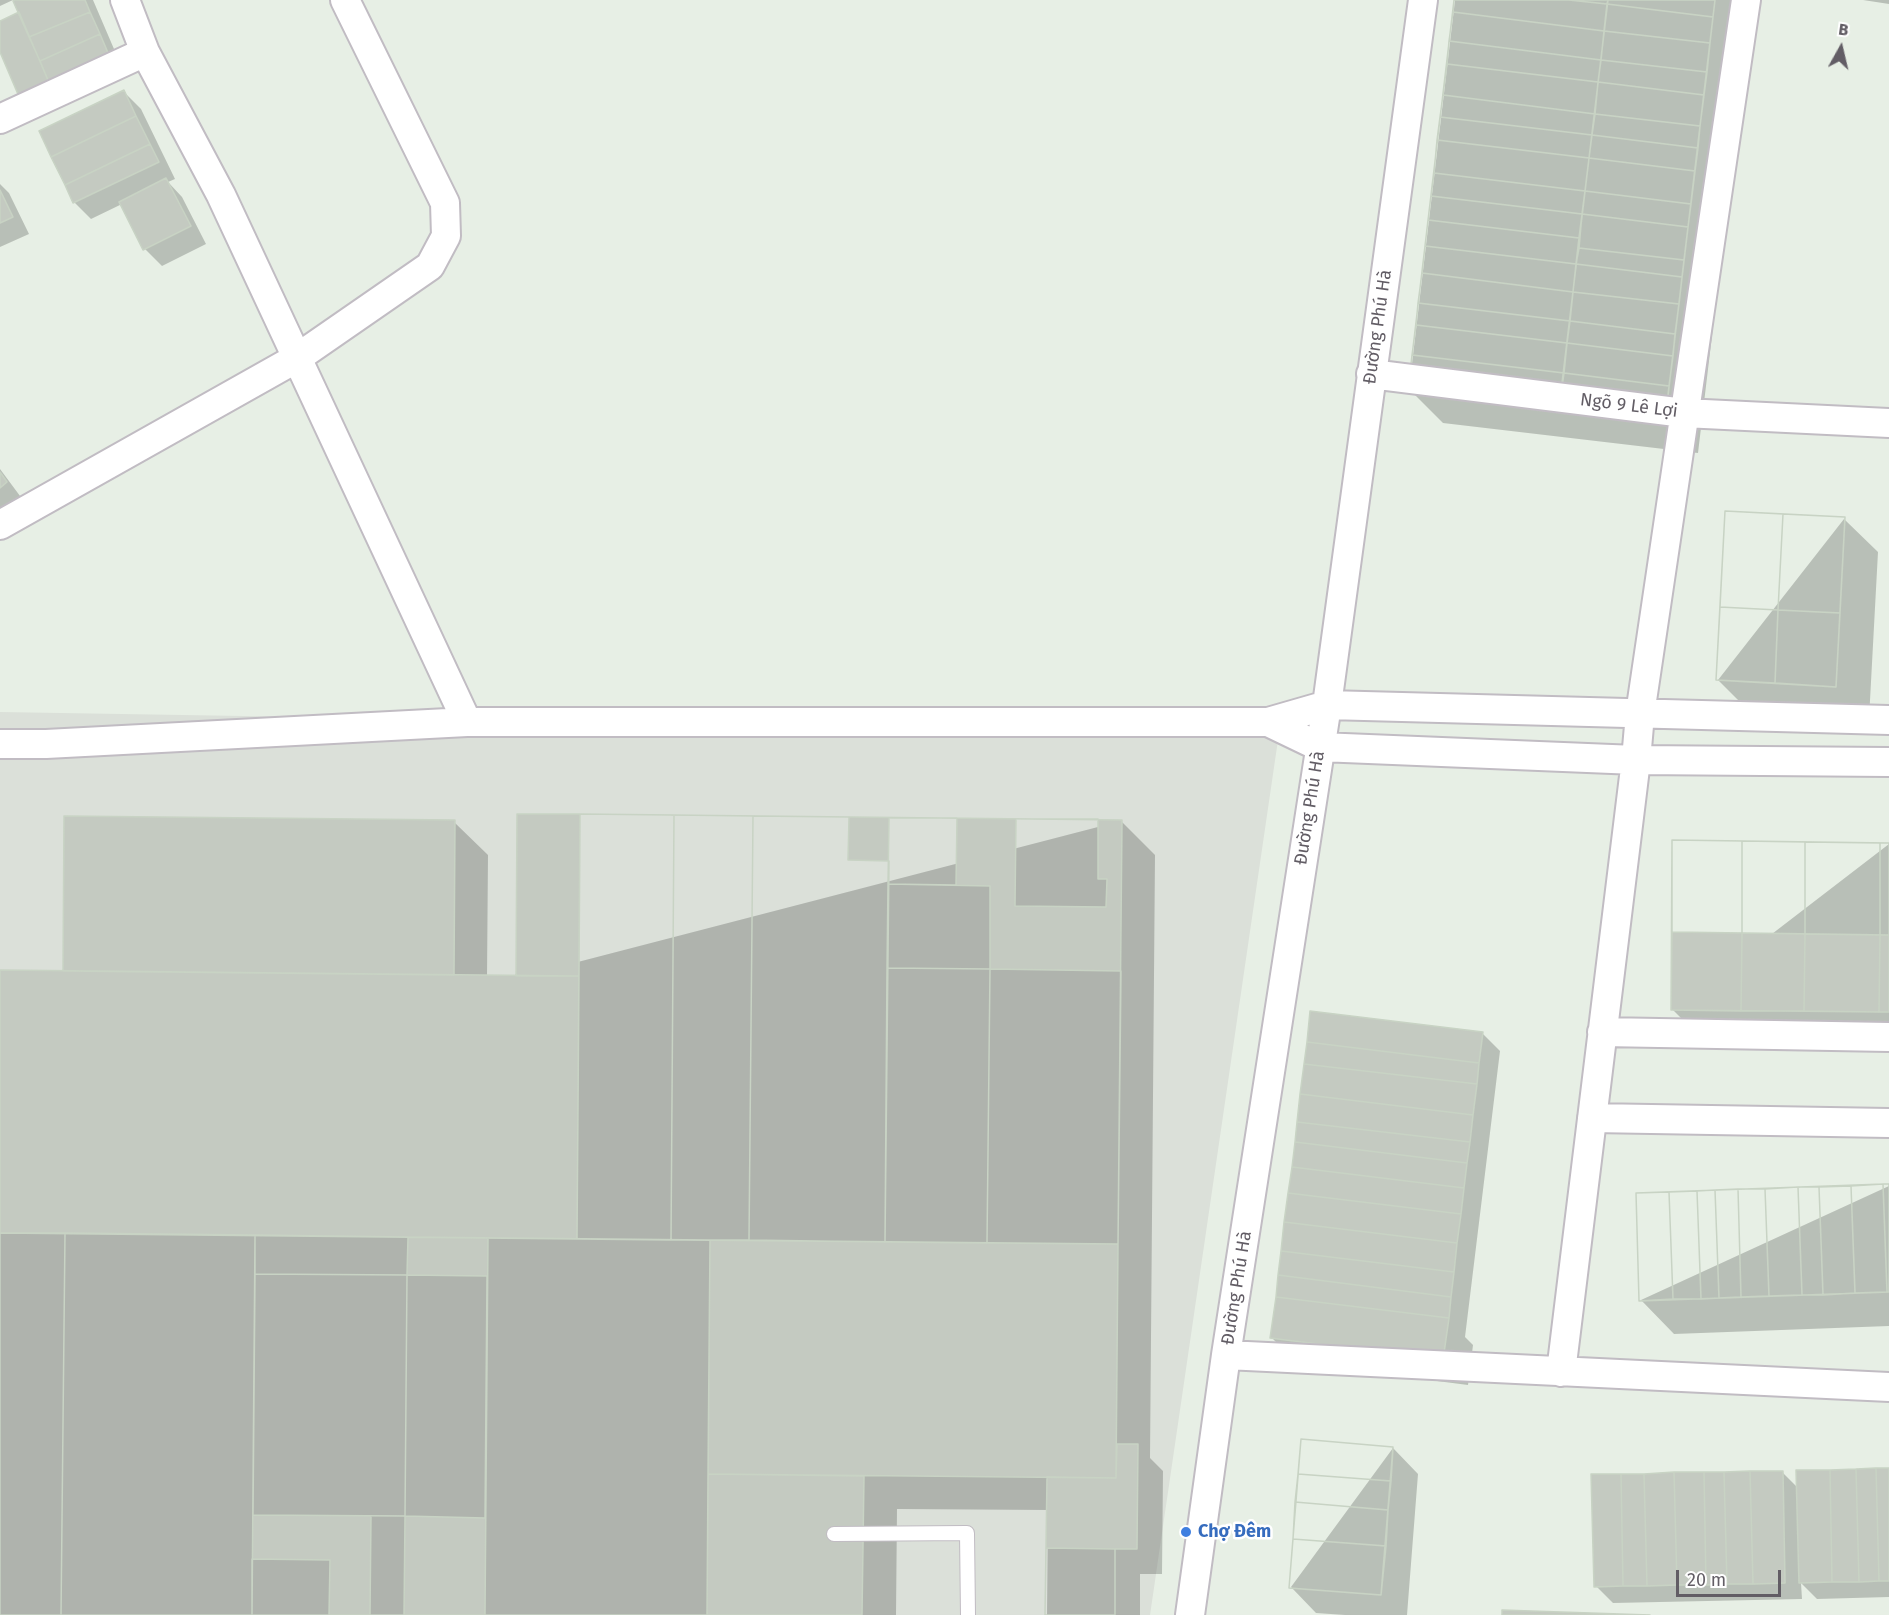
<!DOCTYPE html>
<html>
<head>
<meta charset="utf-8">
<style>
  body { margin:0 }
  #map { position:relative; width:1889px; height:1615px; overflow:hidden; background:#e7efe5; font-family:"Fira Sans",sans-serif }
  canvas { display:block }
  .north { position:absolute; left:1811px; top:18px; width:60px; height:60px; -webkit-text-stroke:4px #fff; paint-order:stroke; rotate:8deg; font-size:16px; font-weight:700; line-height:24px; text-align:center; color:#625d65 }
  .north::after { content:''; display:block; margin:auto; width:21px; height:27px; background:#625d65; clip-path:polygon(50% 0,100% 100%,50% 72%,0 100%) }
  .scale { position:absolute; left:1676px; top:1570px; width:105px; height:27px; box-sizing:border-box; border:3px solid #625d65; border-top:0; padding-left:8px; font-size:18px; line-height:21px; white-space:nowrap; color:#625d65; -webkit-text-stroke:4px #fff; paint-order:stroke }
</style>
</head>
<body>
<div id="map">
<canvas width="1889" height="1615"></canvas>
<div class="north">B</div>
<div class="scale">20 m</div>
</div>
<script>
const context = document.querySelector('canvas').getContext('2d');
context.lineJoin = 'round';
function paint(path, color) { context.fillStyle = color; context.fill(path, 'evenodd'); }
function stroke(path, color, width, dash) { context.strokeStyle = color; context.lineWidth = width; context.lineCap = dash ? 'butt' : 'round'; context.setLineDash(dash || []); context.stroke(path); }
function drawText(font, color, halo, rows, align = 'center') {
  context.font = font + ' "Fira Sans",sans-serif'; context.lineWidth = 5; context.setLineDash([]); context.textBaseline = 'middle'; context.strokeStyle = halo; context.fillStyle = color; for (const [text, x, y, turn = 0] of rows) {
    context.save(); context.translate(x, y); context.rotate((+turn || 0) * Math.PI / 180); context.textAlign = isNaN(turn) ? turn : align; if (halo) context.strokeText(text, 0, 0); context.fillText(text, 0, 0); context.restore();
  }
}
paint(new Path2D(`
  M0,712L1279,733L1150,1615H0Z`), '#dbe0d9');
paint(new Path2D(`
  M0,0H13L0,6Z
  M14,0H93L126,77L39,115L0,48V22L21,13Z
  M1455,0H1752L1698,453L1443,423L1409,389Z
  M1863,0H1889V4Z
  M124,92L141,109L175,179L168,182L182,197L206,244L162,266L145,249L122,204L91,219L74,202Z
  M0,184L9,193L29,234L0,247Z
  M0,469L23,500L0,517Z
  M1844,519L1878,552L1869,719L1751,713L1718,680Z
  M1121,821L1155,855L1150,1458L1163,1471L1162,1574H1140V1615H1047L1048,1510L897,1509L896,1615H0V972L65,973L454,822L488,855L487,977H520Z
  M1889,844V1045L1706,1043L1673,1010Z
  M1483,1034L1500,1051L1465,1337L1473,1345L1468,1385L1297,1363L1272,1338Z
  M1889,1186V1326L1674,1334L1641,1300Z
  M1393,1448L1418,1474L1407,1615H1345L1316,1613L1291,1587Z
  M1889,1470V1597L1817,1599L1801,1583L1802,1599L1613,1603L1596,1586L1782,1472L1798,1488Z`), '#0003');
const building = new Path2D(`
  M15,0H85L90,12L29,37L13,1Z
  M1454,0H1569L1607,4L1604,31L1453,12Z
  M1454,0H1608L1559,408L1408,390Z
  M1569,0H1608L1607,4Z
  M1608,0H1715L1713,17L1607,4Z
  M1608,0H1715L1665,421L1559,408Z
  M1607,4L1713,17L1710,43L1604,31Z
  M19,12L50,85L20,99L0,52V21Z
  M90,12L100,34L40,61L29,37Z
  M1453,12L1604,31L1601,60L1449,41Z
  M1604,31L1710,43L1707,72L1601,60Z
  M100,34L111,60L50,85L40,61Z
  M1449,41L1601,60L1598,82L1447,64Z
  M1601,60L1707,72L1704,95L1598,82Z
  M1447,64L1598,82L1595,114L1443,95Z
  M1598,82L1704,95L1700,126L1595,114Z
  M124,90L136,116L51,157L39,131Z
  M1443,95L1595,114L1592,135L1440,117Z
  M1595,114L1700,126L1698,148L1592,135Z
  M136,116L150,144L65,185L51,157Z
  M1440,117L1592,135L1589,158L1437,140Z
  M1592,135L1698,148L1695,171L1589,158Z
  M1437,140L1589,158L1585,191L1434,173Z
  M150,144L159,162L73,203L65,185Z
  M1589,158L1695,171L1691,204L1585,191Z
  M1434,173L1585,191L1582,214L1431,196Z
  M166,178L191,226L143,250L119,202Z
  M0,190L13,217L0,223Z
  M1585,191L1691,204L1688,227L1582,214Z
  M1431,196L1582,214L1579,238L1428,220Z
  M1582,214L1688,227L1684,260L1579,248Z
  M1428,220L1579,238L1576,264L1425,246Z
  M1425,246L1576,264L1573,292L1422,273Z
  M1579,248L1684,260L1682,277L1576,264Z
  M1576,264L1682,277L1679,304L1573,292Z
  M1422,273L1573,292L1570,321L1418,303Z
  M1573,292L1679,304L1675,334L1570,321Z
  M1418,303L1570,321L1567,343L1416,325Z
  M1570,321L1675,334L1673,356L1567,343Z
  M1416,325L1567,343L1564,373L1412,355Z
  M1567,343L1673,356L1669,386L1564,373Z
  M1412,355L1564,373L1559,408L1408,390Z
  M1564,373L1669,386L1665,421L1559,408Z
  M0,472L7,482L0,488Z
  M1725,511L1783,514L1778,610L1720,607Z
  M1725,511L1845,517L1836,687L1716,680Z
  M1783,514L1845,517L1840,613L1778,610Z
  M1720,607L1778,610L1775,683L1716,680Z
  M1778,610L1840,613L1836,687L1775,683Z
  M517,814H580L579,976H516Z
  M580,814L674,815L671,1240L577,1239Z
  M580,814L1122,820L1118,1244L577,1239Z
  M674,815L753,816L749,1240H671Z
  M64,816L455,820L454,975L63,971Z
  M753,816L849,817L848,860L889,861L885,1242L749,1240Z
  M889,818H957L956,885L888,884Z
  M1016,819H1098V879H1107L1106,907L1015,906Z
  M1672,840L1742,841V933L1672,932Z
  M1672,840L1889,843V1012L1671,1010Z
  M1742,841L1805,842V934L1742,933Z
  M1805,842L1880,843V935L1805,934Z
  M1880,843H1889V935H1880Z
  M888,884L990,886V969L887,968Z
  M1672,932L1742,933L1741,1011L1671,1010Z
  M1672,932L1889,935V1012L1671,1010Z
  M1742,933L1805,934L1804,1011H1741Z
  M1805,934L1880,935L1879,1012L1804,1011Z
  M1880,935H1889V1012H1879Z
  M887,968L990,969L987,1243L885,1242Z
  M990,969L1121,971L1118,1244L987,1243Z
  M0,970L579,976L577,1239L0,1233Z
  M1310,1011L1483,1032L1479,1063L1307,1042Z
  M1307,1042L1479,1063L1477,1084L1304,1064Z
  M1304,1064L1477,1084L1473,1115L1300,1094Z
  M1300,1094L1473,1115L1470,1142L1297,1122Z
  M1297,1122L1470,1142L1467,1163L1295,1142Z
  M1295,1142L1467,1163L1464,1188L1292,1167Z
  M1292,1167L1464,1188L1461,1214L1288,1193Z
  M1883,1184H1889V1292H1887Z
  M1883,1184L1887,1292L1855,1293L1851,1186Z
  M1883,1184H1889V1292L1639,1301L1636,1193Z
  M1851,1186L1855,1293L1823,1295L1819,1187Z
  M1798,1187H1819L1823,1295H1802Z
  M1798,1187L1802,1295L1769,1296L1765,1189Z
  M1738,1189H1765L1769,1296L1741,1297Z
  M1738,1189L1741,1297L1719,1298L1715,1190Z
  M1715,1190L1719,1298L1701,1299L1697,1191Z
  M1697,1191L1701,1299H1673L1669,1192Z
  M1669,1192L1673,1299L1639,1301L1636,1193Z
  M1288,1193L1461,1214L1457,1243L1284,1222Z
  M1284,1222L1457,1243L1454,1272L1281,1251Z
  M0,1233H65L61,1615H0Z
  M0,1233L710,1240L707,1615H0Z
  M65,1233L255,1235L252,1615H61Z
  M255,1235L408,1237L407,1275L255,1274Z
  M488,1238L710,1240L707,1615H485Z
  M710,1240L1118,1244L1116,1478L708,1474Z
  M1281,1251L1454,1272L1451,1297L1278,1275Z
  M255,1274L407,1275L405,1516L253,1515Z
  M407,1275L487,1276L485,1518L405,1516Z
  M1278,1275L1451,1297L1449,1318L1276,1297Z
  M1276,1297L1449,1318L1443,1360L1270,1338Z
  M1301,1439L1393,1447L1391,1481L1298,1474Z
  M1301,1439L1393,1447L1381,1595L1289,1588Z
  M1117,1444H1138L1137,1549H1115V1615H1045L1047,1477L1116,1478Z
  M1876,1468L1879,1581L1859,1582L1856,1469Z
  M1876,1468H1889V1581H1879Z
  M1856,1469L1859,1582H1832L1830,1470Z
  M1796,1470H1830L1832,1582L1799,1583Z
  M1750,1471L1753,1584H1727L1724,1472Z
  M1750,1471H1783L1785,1583L1753,1584Z
  M1674,1472L1677,1585L1647,1586L1644,1474Z
  M1674,1472H1704L1706,1585H1677Z
  M1704,1472H1724L1727,1584L1706,1585Z
  M708,1474L864,1476L862,1615H707Z
  M1298,1474L1391,1481L1388,1510L1295,1502Z
  M1591,1474H1621L1623,1586L1594,1587Z
  M1621,1474H1644L1647,1586H1623Z
  M1295,1502L1388,1510L1386,1546L1293,1539Z
  M371,1516H405L404,1615H370Z
  M1293,1539L1386,1546L1381,1595L1289,1588Z
  M1046,1548L1115,1549V1615H1045Z
  M252,1559L330,1560L329,1615H252Z
  M1502,1610L1650,1615H1502Z`);
paint(building, '#c4cac1');
stroke(building, '#c8d3c4', 1.5);
const lane = new Path2D(`
  M834,1534L967,1533L968,1615`);
const street = new Path2D(`
  M125,0L145,52L221,195L467,722
  M0,119L145,52
  M1371,374L1684,413L1889,423
  M0,525L297,358L430,266L446,236L445,203L345,0
  M1268,722L1320,747L1636,760L1889,762
  M0,744H46L467,722H1268L1327,705L1889,720
  M1602,1032L1889,1037
  M1592,1118L1889,1123
  M1226,1355L1889,1387
  M1561,1372L1636,760L1640,714L1746,0
  M1190,1615L1226,1355L1327,705L1423,0`);
stroke(lane, '#c1bcc3', 16);
stroke(street, '#c1bcc3', 32);
stroke(lane, '#fff', 14);
stroke(street, '#fff', 28);
for (const [x, y, r, color] of [
  [1186,1532,6,"#3f7fe0"]
]) { const dot = new Path2D(); dot.arc(x, y, r, 0, 2 * Math.PI); context.fillStyle = color; context.fill(dot); stroke(dot, '#fff', 2); }
drawText('18px', '#625d65', '#fff', [
  ["Đường Phú Hà",1378,327,-82],
  ["Ngõ 9 Lê Lợi",1629,406,7],
  ["Đường Phú Hà",1310,808,-81],
  ["Đường Phú Hà",1237,1288,-81]
]);
drawText('bold 18px', '#366cbe', '#fff', [
  ["Chợ Đêm",1198,1532]
], 'left');
</script>
</body>
</html>
